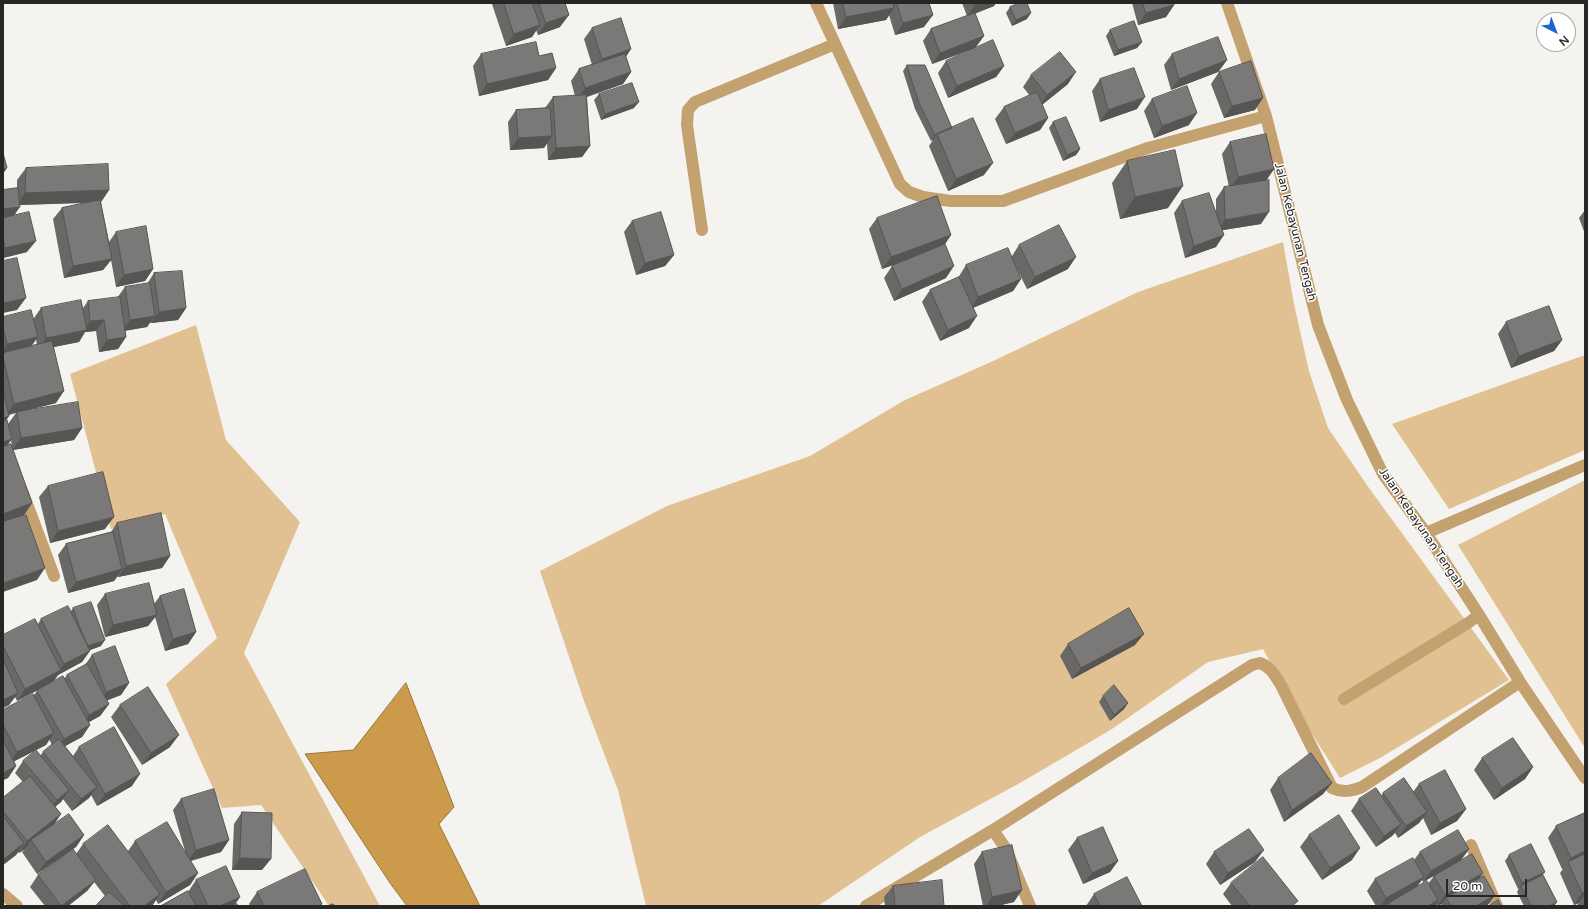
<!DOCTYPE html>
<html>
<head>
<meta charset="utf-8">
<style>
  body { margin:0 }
  #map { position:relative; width:1588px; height:909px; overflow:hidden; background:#f5f3f0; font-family:"Varela Round",sans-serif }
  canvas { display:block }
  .frame { position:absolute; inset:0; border:4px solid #272625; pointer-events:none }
  .north { position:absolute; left:1536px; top:12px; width:40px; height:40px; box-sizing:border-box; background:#fff; border:1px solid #a9a8a8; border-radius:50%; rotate:138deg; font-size:11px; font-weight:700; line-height:16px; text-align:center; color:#272625 }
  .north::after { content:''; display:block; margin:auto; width:14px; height:18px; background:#1968d2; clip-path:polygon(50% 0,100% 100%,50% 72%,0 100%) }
  .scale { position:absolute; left:1446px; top:879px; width:81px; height:18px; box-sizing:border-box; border:2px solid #272625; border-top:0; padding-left:5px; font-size:12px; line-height:14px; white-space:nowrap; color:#272625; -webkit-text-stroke:3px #fff; paint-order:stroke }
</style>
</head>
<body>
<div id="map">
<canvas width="1588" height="909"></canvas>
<div class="frame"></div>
<div class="north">N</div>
<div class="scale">20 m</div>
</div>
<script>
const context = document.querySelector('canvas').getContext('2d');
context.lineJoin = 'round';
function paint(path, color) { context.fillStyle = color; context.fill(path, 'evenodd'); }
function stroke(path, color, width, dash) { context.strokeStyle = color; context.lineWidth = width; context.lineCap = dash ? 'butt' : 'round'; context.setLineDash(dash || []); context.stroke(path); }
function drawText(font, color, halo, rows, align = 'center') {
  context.font = font + ' "Varela Round",sans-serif'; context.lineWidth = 3; context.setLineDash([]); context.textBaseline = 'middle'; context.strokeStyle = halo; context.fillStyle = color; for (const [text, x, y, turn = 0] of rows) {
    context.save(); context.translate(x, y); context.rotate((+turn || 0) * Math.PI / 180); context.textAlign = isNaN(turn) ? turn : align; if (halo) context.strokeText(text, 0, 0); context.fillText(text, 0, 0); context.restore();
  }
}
paint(new Path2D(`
  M1283,242L1294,304L1309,371L1328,428L1369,488L1509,680L1380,758L1340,778L1288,696L1263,649L1208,662L1112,729L1020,783L920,837L818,906H646L618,790L584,701L540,571L667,506L810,456L905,400L991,362L1138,292Z
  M196,325L226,440L300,522L244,653L380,906H329L261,805L222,808L166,684L217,638L165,514L111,529L70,374Z
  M1585,355V450L1449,509L1392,424Z
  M1585,480V748L1458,545Z`), '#e1c191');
const water = new Path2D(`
  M406,683L454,807L439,824L480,906H407L390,883L305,754L353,750Z`);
paint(water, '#cb9b4b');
stroke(water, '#9a7840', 1);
stroke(new Path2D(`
  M816,3L900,184L909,192L923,197L951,201H1003L1148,148L1266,116
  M1227,3L1266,116L1318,325L1347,400L1383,474L1426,533L1479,615L1520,682L1585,778
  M702,230L687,125L688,110L695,102L835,44
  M23,493L54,576
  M1426,533L1585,465
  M1344,699L1468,623L1479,615
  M993,830L1006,849L1030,906
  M1471,845L1497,906
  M3,894L17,906
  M866,906L993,830L1252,665L1260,663C1271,667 1275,676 1281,685L1332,788C1343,793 1351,791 1362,787L1520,682`), '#c3a26f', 12);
paint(new Path2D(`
  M492,3H565L560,27L538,35L536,30L532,37L506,46L492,4Z
  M833,3H929L924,27L895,35L889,15L886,20L838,29Z
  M962,3H996L994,6L975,13L984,36L975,48L932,64L923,41L931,29L967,16Z
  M1132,3H1174V5L1166,17L1138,25Z
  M1010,7L1027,19L1012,26L1006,13Z
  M592,28L631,49L626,57L631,72L623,84L587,97L590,146L582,157L548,160L547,143L544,148L510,150L508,122L516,110L545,108L553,97L575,96L571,81L579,69L592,65L584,39Z
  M1110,30L1142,42L1137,48L1114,56L1106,36Z
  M481,54L539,56L556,68L548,80L479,96L473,66Z
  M1172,54L1227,60L1218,72L1171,90L1164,65Z
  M946,61L1004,66L996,77L948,98L938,73Z
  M907,65L952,128L984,175L948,191L929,146L933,140L931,141L915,109L903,71Z
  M1219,72L1255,110L1224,118L1211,84Z
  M1031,75L1068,84L1042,105L1048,118L1040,130L1006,144L995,119L1004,107L1030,96L1023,87Z
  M1100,79L1137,109L1100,122L1092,91Z
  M599,94L634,108L601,120L594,100Z
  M1152,99L1189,125L1154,138L1144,111Z
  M1053,122L1080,149L1076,155L1063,161L1049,128Z
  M1230,142L1274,169L1266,180L1261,224L1223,230L1216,247L1185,258L1174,213L1182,201L1216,213V199L1224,187H1229L1222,154Z
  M1127,161L1168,208L1120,219L1112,183Z
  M26,168L109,190L101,202L109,242L116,232L153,269L145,281L116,287L111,260L103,270L64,278L53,219L62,208L86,203L20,205L14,216L27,252L3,258V190L17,188V180Z
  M1585,210V234L1579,218Z
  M877,218L951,235L945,244L946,278L894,301L884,278L892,266L909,259L882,269L869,229Z
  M632,221L674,255L665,266L636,275L624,232Z
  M1019,245L1068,269L1027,289L1015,265L1021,279L1013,291L973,308L969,328L940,341L922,302L930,290L958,278L966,265L1012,256Z
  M154,273L186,308L178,320L151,323L150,322L147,327L125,331L126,337L118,349L99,352L96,331L85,332L79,342L54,347L56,403L25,411L82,428L74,440L13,450L32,503L24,515L3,522V317L34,318L41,308H83L88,301L117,298L125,287L147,284ZM36,339L37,345L31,346ZM16,413L8,424L9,430L6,420L9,416V415ZM11,440L12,446L7,445Z
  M1506,322L1562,340L1554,351L1511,368L1498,334Z
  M48,486L105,529L50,543L39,497Z
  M117,523L170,556L162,568L118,577V576L114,581L68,593L58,555L66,544L111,532Z
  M105,594L154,604L160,596L196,632L188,644L165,651L155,617L148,626L105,637L97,605Z
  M73,608L101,646L90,650L82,662L58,675L53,682L17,701L15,697L9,705L3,708V635L38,624L41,619L71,611Z
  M1068,644L1135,645L1072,679L1060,656Z
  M92,655L129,683L121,695L107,700L109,704L100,716L89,722L90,725L82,737L65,746L73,756L79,747L132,786L97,806L91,795L89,798L72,811L63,799L61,802L55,807L61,814L54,824L84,835L76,847L73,849L76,854L83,844L128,851L135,841L185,851L173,810L181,799L229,840L221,852L191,861L198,873L190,885L158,904L156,900L152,906H96L105,896L94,882L87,891L68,906H45L30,887L38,875L71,850L37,874L22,852L25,849L19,853L18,852L16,855L3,865V798L23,782L15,773L23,761L40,756L43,752L52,745L49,739L46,745L14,761L16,766L8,778L3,780V710L34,695L37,691L64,679L67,675L85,665Z
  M1103,696L1128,703L1124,709L1110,721L1099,702Z
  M120,705L170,747L142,765L111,717Z
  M1482,758L1533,767L1525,779L1494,800L1474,770Z
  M1278,778L1332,783L1323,794L1284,822L1270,790Z
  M1419,784L1466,809L1457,821L1431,835L1423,818L1419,823L1398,838L1395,833L1392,836L1376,847L1351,811L1359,799L1381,796L1383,793L1413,792Z
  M242,812L262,870H232L234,824Z
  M1585,813V906H1577V905L1579,903L1574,905L1560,873L1563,869H1562L1548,838L1556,826Z
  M1309,835L1352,860L1322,880L1300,847Z
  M1077,838L1118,861L1110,872L1083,884L1068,850Z
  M1469,849L1461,860L1495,895L1487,906H1440L1442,904L1436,905L1435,904L1434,906H1387L1388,904L1385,906H1376L1367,891L1375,879L1414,860L1420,852ZM1434,876L1428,884L1416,887L1422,880L1423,882Z
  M982,852L1014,902L997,906H983L974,864Z
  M1214,852L1255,862L1220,885L1206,864Z
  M1509,855L1542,875L1554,906H1524L1517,892L1519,888L1518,889L1505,861Z
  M196,880L240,897L234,905L238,906H160L188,891V892Z
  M1231,883L1295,906H1232L1223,894Z
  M893,886L944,906H885L884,897Z
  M257,892L322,904L320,906H250L249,904Z
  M1094,894L1142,906H1086Z`), '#6a6866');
paint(new Path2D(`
  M980,3H996L994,6L967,17L975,5Z
  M1174,5L1166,17L1138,25L1146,13Z
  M894,8L886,20L838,29L846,17Z
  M1031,13L1027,19L1012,26L1016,20Z
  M569,15L560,27L538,35L546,23Z
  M933,15L924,27L895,35L903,23Z
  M540,25L532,37L506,46L514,34Z
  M984,36L975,48L932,64L940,53Z
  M1142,42L1137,48L1114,56L1118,50Z
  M631,49L623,60L594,70L602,59Z
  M1227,60L1218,72L1171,90L1179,79Z
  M1004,66L996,77L948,98L957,86Z
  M556,68L548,80L479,96L487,84Z
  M631,72L623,84L577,100L585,88Z
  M1076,72L1068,84L1039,107L1047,95Z
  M1145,97L1137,109L1100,122L1108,110Z
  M1263,98L1255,110L1224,118L1232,106Z
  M639,102L634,108L601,120L605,114Z
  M1197,113L1189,125L1154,138L1162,126Z
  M1048,118L1040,130L1006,144L1015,133Z
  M952,128L937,134L933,140L931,141L935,135Z
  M552,136L544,148L510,150L518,138Z
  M590,146L582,157L548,160L556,148Z
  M1080,149L1076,155L1063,161L1067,155Z
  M993,163L984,175L948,191L956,179Z
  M7,168L3,174V169Z
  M1274,169L1266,181L1229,189L1238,177Z
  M1183,186L1168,208L1120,219L1135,197Z
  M109,190L101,202L17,205L25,193Z
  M20,207L12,218L3,219V209Z
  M1269,212L1261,224L1217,231L1225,220Z
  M951,235L943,247L882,269L891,257Z
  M1224,235L1216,247L1185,258L1194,246Z
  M36,241L27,252L3,258V251L5,248Z
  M674,255L665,266L636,275L645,263Z
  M1076,257L1068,269L1027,289L1035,277Z
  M112,259L103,270L64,278L73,266Z
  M954,266L946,278L894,301L902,289Z
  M153,269L145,281L116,287L124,275Z
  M1021,279L1013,291L970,309L978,297Z
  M26,298L17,310L3,313V303Z
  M186,308L178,320L151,323L159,312Z
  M155,316L147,327L122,331L130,320Z
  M977,316L969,328L940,341L948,330Z
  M104,320L96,331L85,332L79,342L38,350L46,338L83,331L90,321Z
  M38,337L30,348L3,355V350L7,344Z
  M126,337L118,349L99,352L107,340Z
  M1562,340L1554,351L1511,368L1519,356Z
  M64,391L56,403L6,415L14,404Z
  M9,416L3,425V418Z
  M82,428L74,440L12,450L21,438Z
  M12,439L3,451V442Z
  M32,503L24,515L3,522V514Z
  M114,517L105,529L50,543L58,531Z
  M170,556L162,568L118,577L126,566Z
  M45,568L37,580L3,592V583Z
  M122,569L114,581L68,593L76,582Z
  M157,615L148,626L105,637L113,625Z
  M196,632L188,644L165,651L173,639Z
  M1144,634L1135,645L1072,679L1081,668Z
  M105,640L101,646L82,653L87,647Z
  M90,651L82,662L58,675L53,682L17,701L25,689L59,671L64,664Z
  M129,683L121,695L98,704L106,692Z
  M18,693L9,705L3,708V700Z
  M1128,703L1124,709L1110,721L1114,715Z
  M109,704L100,716L80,727L89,715Z
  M90,725L82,737L56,751L64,739Z
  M54,733L46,745L9,764L17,752Z
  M179,735L170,747L142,765L151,753Z
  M16,766L8,778L3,780V773Z
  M1533,767L1525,779L1494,800L1502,788Z
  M140,774L132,786L97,806L105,794Z
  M1332,783L1323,794L1284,822L1292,810Z
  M97,787L89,798L72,811L81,799Z
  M69,790L61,802L48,812L57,800Z
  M1466,809L1457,821L1431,835L1440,823Z
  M1427,812L1419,823L1398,838L1406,826Z
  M61,814L53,826L31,840L25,849L19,853L27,841Z
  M1401,824L1392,836L1376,847L1384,836Z
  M84,835L76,847L37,874L46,862Z
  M229,840L221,852L188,861L196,850Z
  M24,843L16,855L3,865V860L4,859Z
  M1360,848L1352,860L1322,880L1330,868Z
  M1469,849L1461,860L1423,882L1431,871Z
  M1264,850L1255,862L1220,885L1228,873Z
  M1585,851V859L1568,862L1562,869L1571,858Z
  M240,858L271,859L262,870H232Z
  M1118,861L1110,872L1083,884L1092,873Z
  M1545,872L1540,878L1521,886L1518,889L1522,883Z
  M198,873L190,885L158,904L166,892Z
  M1483,873L1475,885L1446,898L1442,904L1437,906L1445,895Z
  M1424,877L1416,888L1385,906H1381L1386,898Z
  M96,880L87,891L68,906H61Z
  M1022,890L1014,902L997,906H986L992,897Z
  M1585,892V894L1579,903L1574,905L1582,893Z
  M160,894L152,906H144Z
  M1495,895L1487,906H1476Z
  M240,897L234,906H220Z
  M1438,900L1434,906H1428Z
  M1557,902L1554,906H1549Z`), '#565553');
const building = new Path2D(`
  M504,3H532L540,25L514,34Z
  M539,3H565L569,15L546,23Z
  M843,3H893L894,8L846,17Z
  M897,3H929L933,15L903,23Z
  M974,3H980L975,5Z
  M1020,3H1027L1031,13L1016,20L1010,7Z
  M1143,3H1174V5L1146,13Z
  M975,13L984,36L940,53L931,29Z
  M621,18L631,49L602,59L592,28Z
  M1134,21L1142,42L1118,50L1110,30Z
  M1218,37L1227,60L1179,79L1172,54Z
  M993,40L1004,66L957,86L946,61Z
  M536,42L539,56L552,53L556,68L487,84L481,54Z
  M1060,52L1076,72L1047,95L1031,75Z
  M625,54L631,72L585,88L579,69Z
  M1251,61L1263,98L1232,106L1219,72Z
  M907,65H925L952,128L935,135L919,103Z
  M1134,68L1145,97L1108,110L1100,79Z
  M632,83L639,102L605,114L599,94Z
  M1187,86L1197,113L1162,126L1152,99Z
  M1037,92L1048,118L1015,133L1004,107Z
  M586,95L590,146L556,148L553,97Z
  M550,108L552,136L518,138L516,110Z
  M1066,117L1080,149L1067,155L1053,122Z
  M973,118L993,163L956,179L937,134Z
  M1266,134L1274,169L1238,177L1230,142Z
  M1175,150L1183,186L1135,197L1127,161Z
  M3,153L7,168L3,169Z
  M108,164L109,190L25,193L26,168Z
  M1269,180V212L1225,220L1224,187Z
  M18,188L20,207L3,209V190Z
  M1209,193L1224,235L1194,246L1182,201Z
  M937,196L951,235L891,257L877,218Z
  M100,200L112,259L73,266L62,208Z
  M29,212L36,241L5,248L3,238V218Z
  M661,212L674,255L645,263L632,221Z
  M1059,225L1076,257L1035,277L1019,245Z
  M146,226L153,269L124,275L116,232Z
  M945,244L954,266L902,289L892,266Z
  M1008,248L1021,279L978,297L966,265Z
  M17,258L26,298L3,303V261Z
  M182,271L186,308L159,312L154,273Z
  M959,277L977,316L948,330L930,290Z
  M150,283L155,316L130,320L125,287Z
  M120,297L126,337L107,340L104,320L90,321L88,301Z
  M81,300L87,330L46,338L41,308Z
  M1549,306L1562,340L1519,356L1506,322Z
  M31,310L38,337L7,344L3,328V317Z
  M52,341L64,391L14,404L3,357V353Z
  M3,391L9,416L3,418Z
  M78,402L82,428L21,438L17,412Z
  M7,420L12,439L3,442V421Z
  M11,444L32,503L3,514V447Z
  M103,472L114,517L58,531L48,486Z
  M161,513L170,556L126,566L117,523Z
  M26,515L45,568L3,583V523Z
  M113,532L122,569L76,582L66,544Z
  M149,583L157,615L113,625L105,594Z
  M184,589L196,632L173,639L160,596Z
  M91,602L105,640L88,646L82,633L73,608Z
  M68,606L90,651L64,664L41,619Z
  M1129,608L1144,634L1081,668L1068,644Z
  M35,619L61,670L25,689L3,646V635Z
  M115,646L129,683L106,692L92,655Z
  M3,659L18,693L3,700Z
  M87,664L109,704L89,715L67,675Z
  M63,676L90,725L64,739L37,691Z
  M1114,685L1128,703L1114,715L1103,696Z
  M148,687L179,735L151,753L120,705Z
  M33,694L54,733L17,752L3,725V710Z
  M114,727L140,774L105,794L79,747Z
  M1513,738L1533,767L1502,788L1482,758Z
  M59,739L97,787L81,799L43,752Z
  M3,740L16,766L3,773Z
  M36,750L69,790L57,800L23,761Z
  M1311,753L1332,783L1292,810L1278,778Z
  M1445,770L1466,809L1440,823L1419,784Z
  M30,776L61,814L27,841L3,811V798Z
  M1404,778L1427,812L1406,826L1383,793Z
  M1376,788L1401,824L1384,836L1359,799Z
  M214,789L229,840L196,850L181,799Z
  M242,812L272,813L271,859L240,858Z
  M1585,813V851L1571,858L1556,826Z
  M69,814L84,835L46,862L31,840Z
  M1339,815L1360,848L1330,868L1309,835Z
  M3,816L24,843L4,859L3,857Z
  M167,822L198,873L166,892L135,841Z
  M108,825L160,894L144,906H130L83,844Z
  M1103,827L1118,861L1092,873L1077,838Z
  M1249,829L1264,850L1228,873L1214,852Z
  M1458,830L1469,849L1431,871L1420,852Z
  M1531,844L1545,872L1522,883L1509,855Z
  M1012,845L1022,890L992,897L982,852Z
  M73,849L96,880L61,906L38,875Z
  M1472,854L1483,873L1445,895L1434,876Z
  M1585,854V892L1582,893L1568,862Z
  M1263,857L1298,901L1292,906H1250L1231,883Z
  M1413,858L1424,877L1386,898L1375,879Z
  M226,866L240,897L220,906H208L196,880Z
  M305,869L322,904L317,906H264L257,892Z
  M1543,875L1557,902L1549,906H1531L1521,886Z
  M1484,876L1495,895L1476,906H1451L1446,898Z
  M1127,877L1142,906H1100L1094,894Z
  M942,880L944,906H895L893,886Z
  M1427,881L1438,900L1428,906H1390L1389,903Z
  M188,891L196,906H161Z
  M109,892L125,906H96Z
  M1498,900L1501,906H1489Z
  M1438,903L1440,906H1434Z
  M237,904L238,906H232Z
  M333,904L335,906H328Z`);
paint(building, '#7b7977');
stroke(building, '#565553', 1);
drawText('12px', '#272625', '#fff', [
  ["Jalan Kebayunan Tengah",1295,232,76],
  ["Jalan Kebayunan Tengah",1421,528,56]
]);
</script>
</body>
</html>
